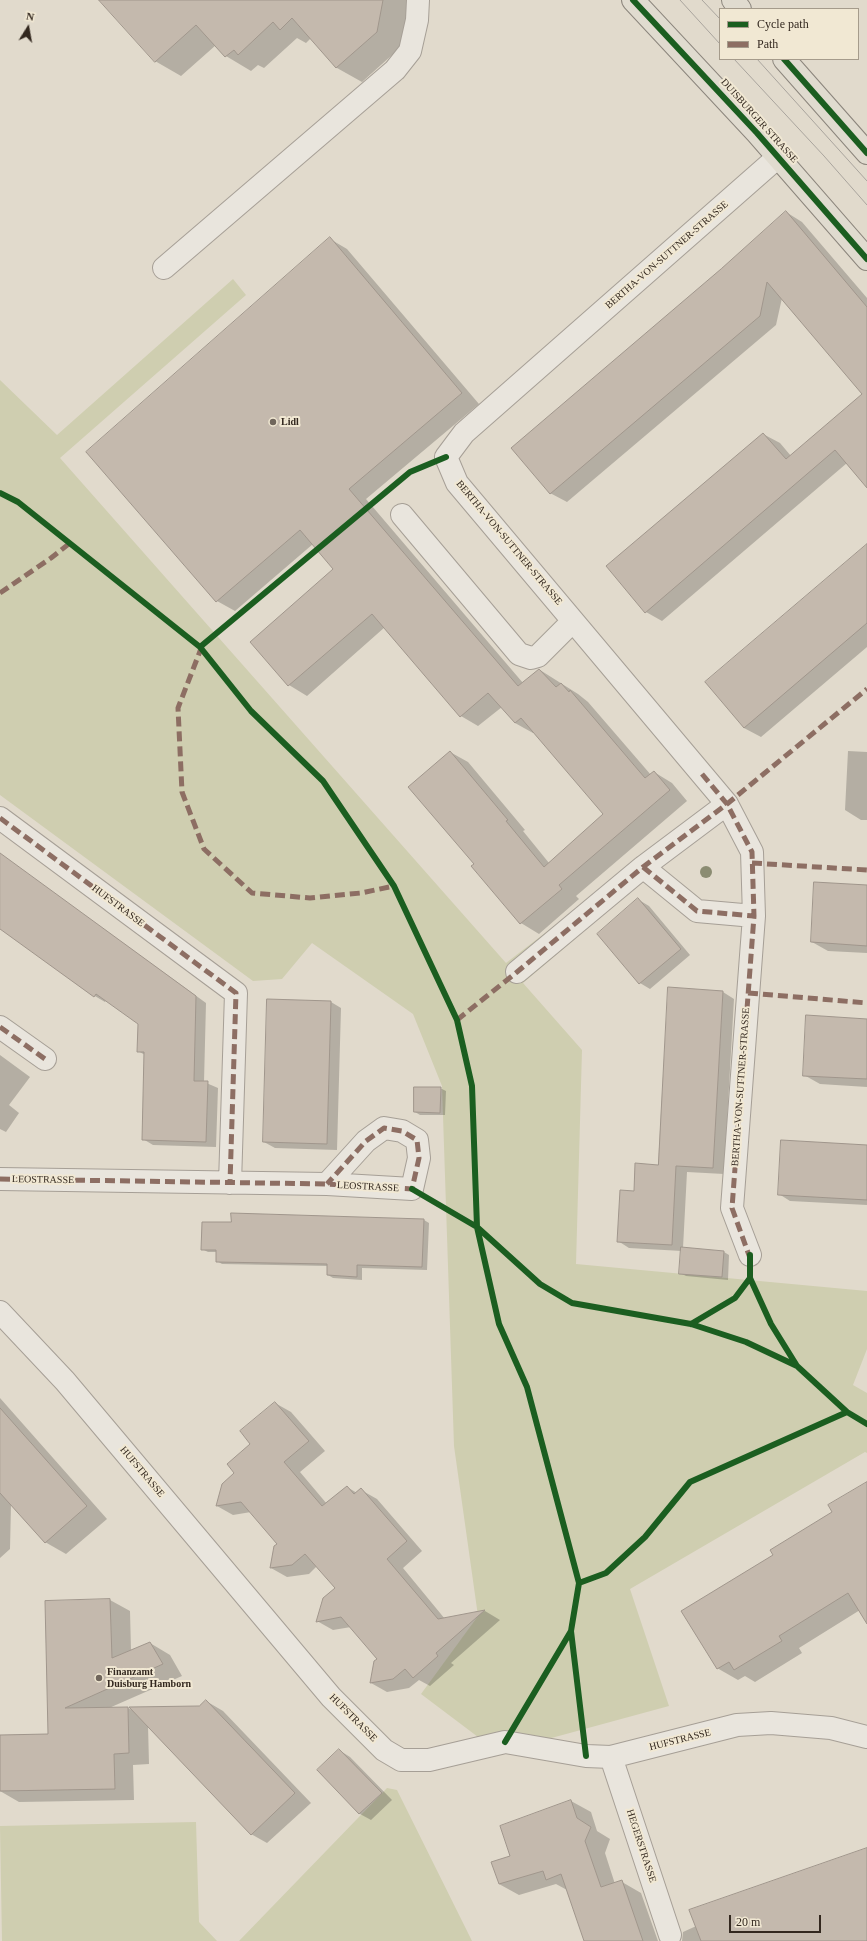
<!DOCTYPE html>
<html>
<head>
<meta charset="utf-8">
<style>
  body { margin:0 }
  #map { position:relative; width:867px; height:1941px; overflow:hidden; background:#e1dacc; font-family:"Times New Roman",serif }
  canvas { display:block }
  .legend { position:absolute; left:719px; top:8px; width:140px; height:52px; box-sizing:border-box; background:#f1e8d3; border:1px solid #a59b8b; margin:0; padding:5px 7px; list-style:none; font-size:12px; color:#33281f }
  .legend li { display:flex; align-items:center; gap:8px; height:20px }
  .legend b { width:20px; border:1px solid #a59b8b }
  .north { position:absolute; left:8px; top:8px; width:40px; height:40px; -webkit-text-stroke:3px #f1e8d3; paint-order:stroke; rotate:11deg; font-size:11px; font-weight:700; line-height:16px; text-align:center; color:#33281f }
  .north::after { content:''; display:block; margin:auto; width:14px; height:18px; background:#33281f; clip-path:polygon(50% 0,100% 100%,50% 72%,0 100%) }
  .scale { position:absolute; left:729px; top:1915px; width:92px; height:18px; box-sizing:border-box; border:2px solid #33281f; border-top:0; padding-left:5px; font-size:12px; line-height:14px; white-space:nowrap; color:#33281f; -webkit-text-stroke:3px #f1e8d3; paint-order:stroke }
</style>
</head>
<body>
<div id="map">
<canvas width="867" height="1941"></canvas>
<ul class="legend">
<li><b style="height:5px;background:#1b5e20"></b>Cycle path</li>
<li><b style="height:5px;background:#8d6e63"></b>Path</li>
</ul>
<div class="north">N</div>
<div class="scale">20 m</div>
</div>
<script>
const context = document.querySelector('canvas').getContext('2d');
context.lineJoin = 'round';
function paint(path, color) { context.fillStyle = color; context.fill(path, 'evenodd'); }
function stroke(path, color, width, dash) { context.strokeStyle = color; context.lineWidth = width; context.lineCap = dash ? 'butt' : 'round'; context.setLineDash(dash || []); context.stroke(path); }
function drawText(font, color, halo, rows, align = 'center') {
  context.font = font + ' "Times New Roman",serif'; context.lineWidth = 4; context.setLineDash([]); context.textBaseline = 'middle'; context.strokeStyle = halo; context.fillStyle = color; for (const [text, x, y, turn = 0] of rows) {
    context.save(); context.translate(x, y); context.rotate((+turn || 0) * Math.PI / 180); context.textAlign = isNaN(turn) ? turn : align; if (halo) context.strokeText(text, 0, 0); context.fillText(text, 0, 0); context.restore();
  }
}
paint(new Path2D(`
  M233,279L246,295L60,458L506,963L558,923L574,940L523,983L582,1050L576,1264L867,1291V1349L853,1385L867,1393V1453L865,1452L630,1589L669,1706L533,1743H486L421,1694L478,1616L454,1446L442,1086L413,1014L312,943L282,979L253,981L0,795V380L57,435Z
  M387,1788L397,1790L472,1941H239Z
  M196,1822L199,1922L217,1941H2L0,1826Z`), '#cfceb0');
paint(new Path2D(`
  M100,0H411L402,46L362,82L337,68L311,38L306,43L297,38L264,68L258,65L251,71L226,56L216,45L181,76L155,61Z
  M786,212L802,222L867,298V486L847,463L662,621L646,612L763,434L780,443L791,456L863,394L782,298L776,325L567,502L550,493L722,270Z
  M330,239L347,249L479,404L366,499L523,683L540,670L578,694L588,702L651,775L654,772L672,783L687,801L576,896L579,899L539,934L521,923L472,866L475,864L450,752L468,762L525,830L523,831L549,863L605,814L535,732L533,733L515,723L502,707L478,726L461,716L385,627L307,696L289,685L251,642L335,569L313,544L235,611L217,601Z
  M867,546V647L761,737L744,728Z
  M848,751L867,752V820H861L845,810Z
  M1,855L206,1003L204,1082L218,1088L216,1147L153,1145L143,1139L145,1055L138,1051L139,1024L106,1000L105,1002L83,989L0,927Z
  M867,886V953L828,951L812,942Z
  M639,900L649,906L690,955L650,989L640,983Z
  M669,988L723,992L734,999L724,1174L687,1172L683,1248L724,1252L729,1255L728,1280L686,1276L680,1273L682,1251L629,1248L618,1241L635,1192L659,1166Z
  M331,1002L341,1008L337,1150L275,1148L264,1142Z
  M867,1020V1087L820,1084L804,1075Z
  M0,1055L30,1077L9,1105L19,1113L6,1132L0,1129Z
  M440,1088L446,1091L445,1115H420L415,1112Z
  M867,1146V1205L790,1201L779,1194Z
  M424,1220L429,1223L427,1270L362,1268V1280L333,1278L328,1275V1266L222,1264L217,1261V1252H208L202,1249Z
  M0,1398L107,1519L66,1554L45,1542L11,1504L10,1549L0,1558Z
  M275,1403L291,1412L325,1451L300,1472L327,1504L347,1487L357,1493L361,1490L377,1499L422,1551L403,1568L445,1619L485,1611L500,1620L451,1663L454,1665L430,1686L419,1680L409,1688L387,1692L371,1683L378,1659L351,1627L333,1630L317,1621L336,1588L317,1566L309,1574L287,1577L271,1568L278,1544L251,1512L233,1515L217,1506Z
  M867,1483V1622L860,1610L799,1648L802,1653L755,1682L745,1676L738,1680L717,1668L774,1555L833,1512Z
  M110,1600L130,1611L131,1651L150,1643L170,1655L182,1676L109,1708H128L134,1711L200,1707L206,1701L223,1711L311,1803L267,1843L251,1834L148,1725L149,1764L133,1765L134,1800L19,1802L0,1791V1736L49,1735Z
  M339,1750L350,1757L392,1800L371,1820L360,1814L318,1770Z
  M571,1801L591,1812L597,1831L610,1839L605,1853L615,1884L622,1882L641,1893L658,1941H585L567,1890L556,1884L519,1895L499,1884L511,1857Z
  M867,1849V1941H682L683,1932Z`), '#0003');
const building = new Path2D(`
  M99,0H383L377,32L336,68L292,18L280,30L273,22L238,55L234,50L225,57L196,25L155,62Z
  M786,211L867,307V488L835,450L645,613L606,566L763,433L786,459L862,394L767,282L760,316L550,494L511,448L721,269Z
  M330,237L462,393L349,489L518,686L539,669L556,687L561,683L569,692L570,690L645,778L654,771L670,790L559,885L562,889L520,924L471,866L474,864L408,787L450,751L508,820L506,821L544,867L603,814L521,718L515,723L488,693L460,717L372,614L288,686L250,642L333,569L300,530L216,602L86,452Z
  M867,544V623L744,728L705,682Z
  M0,853L196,996L194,1081H208L206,1142L142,1140L144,1052H137L138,1024L96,994L94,997L83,989L0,929Z
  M814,882L867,885V946L811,942Z
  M638,898L681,949L639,984L597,934Z
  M668,987L723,991L713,1168L676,1166L672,1245L617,1242L620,1190L634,1191L635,1163L658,1165Z
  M267,999L331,1001L327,1144L263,1142Z
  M806,1015L867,1019V1079L803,1076Z
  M414,1087H441L440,1113L414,1112Z
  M781,1140L867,1145V1200L778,1195Z
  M231,1213L424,1219L422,1267L357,1265V1277L327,1275V1264L216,1262V1250H201L202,1222H231Z
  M681,1247L724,1251L722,1277L679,1274Z
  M275,1402L309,1441L284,1462L322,1506L347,1486L354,1494L361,1488L407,1541L387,1559L438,1619L485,1610L436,1653L438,1656L413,1678L405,1669L393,1679L370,1683L374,1661L377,1659L341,1617L316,1622L323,1598L335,1588L305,1554L292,1565L270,1568L274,1546L277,1544L241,1502L216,1506L222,1484L234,1473L227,1464L250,1444L240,1431Z
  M0,1408L87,1506L45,1543L0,1493Z
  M867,1482V1624L848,1593L779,1636L782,1641L734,1670L729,1662L717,1669L681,1611L773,1555L770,1550L832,1512L828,1505Z
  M110,1599L112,1658L150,1642L163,1664L65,1708L128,1707L129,1753L114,1754L115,1789L0,1791V1735L48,1734L45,1601Z
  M206,1700L295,1793L251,1835L129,1707L199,1706Z
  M339,1749L382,1793L359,1814L317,1770Z
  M571,1800L577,1818L591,1827L585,1841L601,1887L622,1880L643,1941H584L561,1874L546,1880L543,1871L499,1884L491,1862L510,1856L500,1826Z
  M867,1848V1941H701L689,1910Z`);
paint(building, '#c4b9ad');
stroke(building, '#a0968c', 1);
const minor = new Path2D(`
  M164,268L395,70L410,51L417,20L418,0
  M402,515L519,654L531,658L538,656L573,621
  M0,818L236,993L230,1183
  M643,867L697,911L754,916
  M517,972L643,867L727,804
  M0,1027L45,1059
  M0,1179L327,1184L412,1189L419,1158L417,1140L402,1131L384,1128L366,1141L327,1184
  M750,1255L732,1208L754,916L752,852L727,804L457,483L446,457L464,433L778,157
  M0,1312L65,1381L331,1697L384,1750L401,1760H429L505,1742L586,1756L611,1757L737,1725L771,1723L831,1728L867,1737
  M611,1757L670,1935`);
const major = new Path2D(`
  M633,0L757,133L867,259
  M733,0L740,9
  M784,59L867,153`);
stroke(minor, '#a69f96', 24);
stroke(major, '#8b857c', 24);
stroke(minor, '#e9e5dd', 22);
stroke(major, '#e0dbcf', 22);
stroke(new Path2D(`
  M680,0L720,44
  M702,0L720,19
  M734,59L824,156L867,205
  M757,59L867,181`), '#a9a49d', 1);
stroke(new Path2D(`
  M0,593L51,558L70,543
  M202,646L178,708L182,792L204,849L252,893L310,898L361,893L394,886
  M702,774L727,804L752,852L754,916L732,1208L750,1258
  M0,818L236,993L230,1183
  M752,863L867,870
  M643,867L697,911L754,916
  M748,993L867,1003
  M457,1020L517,972L643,867L727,804L867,689
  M0,1027L45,1059
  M0,1179L327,1184L412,1189L419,1158L417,1140L402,1131L384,1128L366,1141L327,1184`), '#8d6e63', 5, [10, 5]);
stroke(new Path2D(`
  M633,0L757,133L867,259
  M784,59L867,153
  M0,493L18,502L200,647L251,711L323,781L394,886L457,1020L472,1086L477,1227L499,1324L527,1387L579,1583L571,1631L505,1742
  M200,647L410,472L446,457
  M412,1189L477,1227L540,1284L572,1303L691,1324L746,1342L797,1366L847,1412L867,1424
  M750,1278L771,1324L797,1366
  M691,1324L735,1298L750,1278V1255
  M579,1583L606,1573L645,1537L690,1482L847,1412
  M571,1631L586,1756`), '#1b5e20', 6);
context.fillStyle = '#8b8c72';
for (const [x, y] of [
  [706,872]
]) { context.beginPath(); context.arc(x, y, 6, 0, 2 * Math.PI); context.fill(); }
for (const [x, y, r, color] of [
  [273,422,4,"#70665c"],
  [99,1678,4,"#70665c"]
]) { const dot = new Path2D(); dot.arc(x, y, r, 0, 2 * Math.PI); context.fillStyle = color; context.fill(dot); stroke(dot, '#f1e8d3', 1.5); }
drawText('10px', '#33281f', '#f1e8d3', [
  ["DUISBURGER STRASSE",759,121,48],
  ["BERTHA-VON-SUTTNER-STRASSE",667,255,-41],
  ["BERTHA-VON-SUTTNER-STRASSE",509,543,50],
  ["HUFSTRASSE",118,906,37],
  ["BERTHA-VON-SUTTNER-STRASSE",741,1087,-86],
  ["LEOSTRASSE",43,1180,1],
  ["LEOSTRASSE",368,1187,3],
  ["HUFSTRASSE",142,1472,50],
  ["HUFSTRASSE",353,1718,45],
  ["HUFSTRASSE",680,1740,-14],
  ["HEGERSTRASSE",641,1846,72]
]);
drawText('bold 10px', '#33281f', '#f1e8d3', [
  ["Lidl",281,422],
  ["Finanzamt",107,1672],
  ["Duisburg Hamborn",107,1684]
], 'left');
</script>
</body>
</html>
